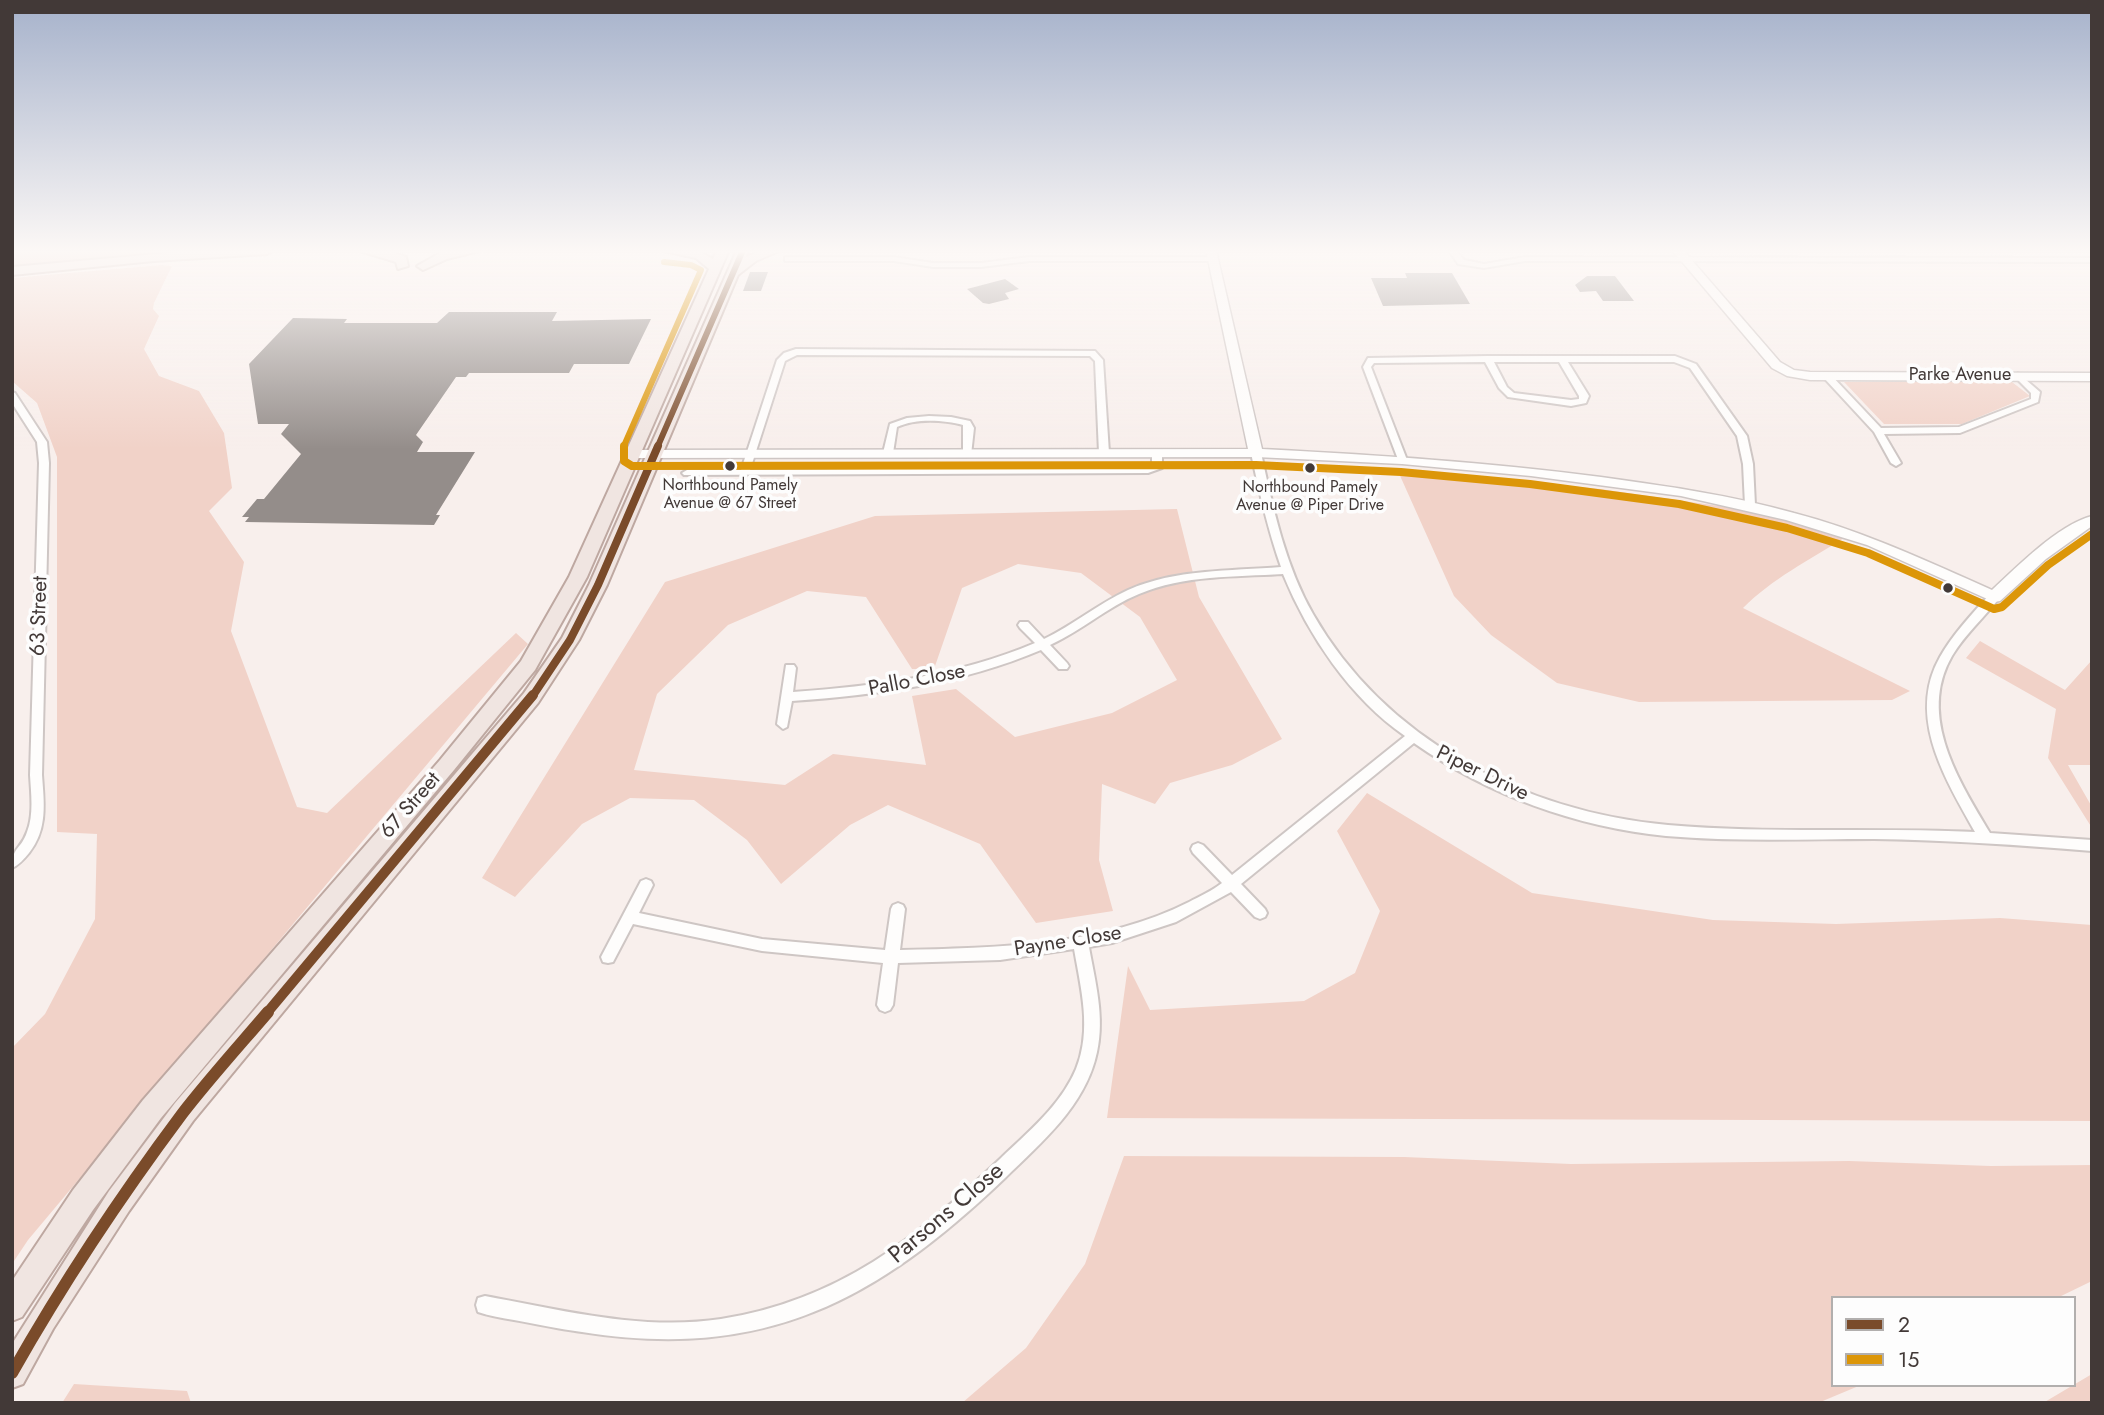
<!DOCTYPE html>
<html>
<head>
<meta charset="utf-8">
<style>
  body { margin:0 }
  #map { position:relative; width:2104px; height:1415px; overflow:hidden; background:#f8efec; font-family:Jost,sans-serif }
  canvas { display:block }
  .frame { position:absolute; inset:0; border:14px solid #423937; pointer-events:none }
  .legend { position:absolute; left:1831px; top:1296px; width:245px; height:91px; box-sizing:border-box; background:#fdfdfd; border:2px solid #b2afae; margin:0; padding:9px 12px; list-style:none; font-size:21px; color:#423937 }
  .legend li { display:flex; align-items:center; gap:14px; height:35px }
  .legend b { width:35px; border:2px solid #b2afae }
</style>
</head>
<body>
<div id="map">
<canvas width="2104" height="1415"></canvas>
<div class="frame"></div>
<ul class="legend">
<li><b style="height:9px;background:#7a4b2a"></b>2</li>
<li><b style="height:9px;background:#dc9608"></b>15</li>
</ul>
</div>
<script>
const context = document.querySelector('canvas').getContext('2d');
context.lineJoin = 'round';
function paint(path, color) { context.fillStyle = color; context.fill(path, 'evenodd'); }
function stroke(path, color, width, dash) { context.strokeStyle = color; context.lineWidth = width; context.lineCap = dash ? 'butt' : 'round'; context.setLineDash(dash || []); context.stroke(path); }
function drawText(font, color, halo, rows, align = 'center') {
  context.font = font + ' Jost,sans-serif'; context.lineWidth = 7; context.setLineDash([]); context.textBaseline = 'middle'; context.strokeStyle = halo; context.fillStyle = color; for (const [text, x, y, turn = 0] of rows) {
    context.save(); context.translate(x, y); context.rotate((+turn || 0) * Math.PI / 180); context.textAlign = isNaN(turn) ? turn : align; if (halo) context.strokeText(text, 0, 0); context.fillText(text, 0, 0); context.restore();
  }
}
paint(new Path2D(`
  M12,250H219L12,269Z
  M161,265L172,266L154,303L153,309L159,316L144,349L159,376L199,391L224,433L232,488L209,511L244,562L231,631L297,807L327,813L516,633L528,644L28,1240L12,1264V1048L45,1014L95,919L97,834L57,832V457L37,403L12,381V278Z
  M1844,382H2012L2030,396L1962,424H1884Z
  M1397,469L1600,489L1768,513L1844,538C1809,560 1772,579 1743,608L1910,691L1892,700L1639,702L1557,683L1491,635L1454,596Z
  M1177,509L1199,597L1282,739L1232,765L1170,783L1155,804L1102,784L1099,860L1113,911L1036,923L980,844L888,805L850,825L781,884L747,840L694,800L630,798L582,824L515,897L482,878L665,582L875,516ZM1018,564L1081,573L1140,617L1177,680L1112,713L1015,737L956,689L912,696L926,765L833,754L785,785L634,770L657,694L728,625L807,591L866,597L912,669H934L962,588Z
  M1980,641L2065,690L2092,660V765H2068L2092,807V828L2048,758L2056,709L1966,658Z
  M1367,793L1532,893L1713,920L1836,924L2000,918L2092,925V1121L1107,1118L1128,966L1150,1010L1304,1001L1355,973L1380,911L1337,831Z
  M1124,1156L1404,1157L1571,1164L1849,1161L1991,1166L2092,1165V1281L2057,1298H1833V1385H1861L1818,1403H962L1026,1348L1085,1264Z
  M2092,1374V1403H2043Z
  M74,1384L187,1391L191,1403H62Z`), '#f1d2c8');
paint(new Path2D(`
  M750,272H768L761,291H743Z
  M1405,273H1452L1470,304L1383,306L1371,278H1407Z
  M1587,276H1615L1634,301H1603L1596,291L1580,292L1575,285Z
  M1005,279L1019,289L1005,293L1009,299L989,304L983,303L967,289Z
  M449,312H557L552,321L651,319L629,364H574L569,373H469L466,377H456L416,435L423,442L417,452H475L436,515H440L434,525L245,522L249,517H242L257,499H264L301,454L281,434L289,424H258L249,364L293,318L347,319L344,323H437Z`), '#948d8a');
const street = new Path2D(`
  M1449,250H1456L1464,260L1484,264L1525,257L2092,258V262L1525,261L1484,268L1458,264Z
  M785,257H894L933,263H981L1029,257H1212L1216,259L1212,261H1029L981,267H933L894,261H785Z
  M796,349L1095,351L1103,360L1109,453L1104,456L1099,453L1095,361L1090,356L797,355L785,361L750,470L1148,467L1152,466V453L1157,450L1162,453V468L1148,473L684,475L682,473L687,470H741L777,360L784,353Z
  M1488,356H1675L1696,364L1747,436L1753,464L1755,505L1750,508L1745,505L1743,464L1737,436L1690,368L1674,362H1568L1589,396L1586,403L1571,406L1508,397L1499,388L1485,362L1374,363L1371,367L1407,460L1405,462H1399L1363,367L1368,358ZM1494,362H1559L1579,396V399L1571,400L1514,393L1507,387Z
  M1827,373L1830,374L1881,428L1959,427L2031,399V393L2014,376L2018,373L2040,392L2038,402L1960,433L1884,434L1901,463L1896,466L1891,463L1874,432L1824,378L1823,376Z
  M12,392L15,393L47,442L49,463L42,775C44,803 48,829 29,853C24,859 19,865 12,868C12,846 21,850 27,832C34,815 31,793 30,775L39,463L37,442L12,403Z
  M929,416L951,417L970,421L974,428L971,455L968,456L963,453V425C944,420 916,418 897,427L893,453L888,456L885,455L883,453L890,424L907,418Z
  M1256,450L1261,453C1273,508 1285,565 1313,614C1385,740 1525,812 1668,825C1770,834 1873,827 1975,832C1946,780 1906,717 1940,657C1953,634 1972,614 1990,594L1994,593L2000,597C1985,617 1965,634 1952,656C1917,716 1959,781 1990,833L2092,840V851C2019,845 1947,840 1874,839C1805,839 1735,842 1666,836C1576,827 1488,795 1414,743L1241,884L1265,909L1267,913L1265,917L1260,919L1255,917L1231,892L1176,922L1112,943L1089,947C1095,981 1105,1017 1097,1052C1086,1105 1042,1142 1005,1178C876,1301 765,1361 582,1332C559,1329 537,1324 514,1320C502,1318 490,1316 478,1312L476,1305L478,1298L485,1296C562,1310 642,1331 721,1319C840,1300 916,1238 1001,1158C1028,1132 1061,1105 1076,1069C1092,1030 1081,989 1074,949L1000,960L898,963L893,1005L890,1010L885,1012L880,1010L877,1005L883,963L762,951L633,924L613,962L608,963L603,962L601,957L641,881L646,879L651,881L653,885L639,913L762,939L885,950L891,909L893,905L898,903L903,905L905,909L900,950C995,948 1103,946 1189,902C1200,896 1212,891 1222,883L1193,853L1191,849L1193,845L1198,843L1203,845L1232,875L1405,736C1350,698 1308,635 1283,574C1235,577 1184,575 1139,594C1107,607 1081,631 1050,645L1067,663L1069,666L1067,669H1059L1041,650C961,684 877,695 792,701L787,727L783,729L777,724L786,665H794L796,668L793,692C876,686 957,676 1035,643L1020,628L1018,625L1020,622H1028L1044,639C1073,625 1098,604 1128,590C1175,569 1230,571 1281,567C1268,530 1259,491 1251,453Z`);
const secondary = new Path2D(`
  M1206,250H1216L1262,449C1376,455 1488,462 1601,477C1666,486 1731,495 1794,513C1863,531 1927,561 1992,590C2018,566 2058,525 2092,516V526L2046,559L2000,601L1994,602L1867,545L1786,520L1681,496L1531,476L1402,464L1256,457L634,458L627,454L634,450L1248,449Z
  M1672,250H1683L1780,362L1794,370L1810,372L2092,373V381L1810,380L1787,376L1772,368Z`);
const primary = new Path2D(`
  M202,250H273L267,254L154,261L12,275V267Z
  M357,250H386L406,257L408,266L398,269L396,262Z
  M455,250H483L447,259L423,270L417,266L440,253Z
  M659,250H697L713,259L717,250H729L587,577L535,670L454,770L161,1118L93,1210L22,1317L12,1321V1281L73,1190L143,1100L440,760L521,661L569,577L709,269L696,258Z
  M737,250H749L746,257L762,250H781L756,261L738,275L607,585L579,640L538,703L193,1121L129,1211L53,1329L23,1384L12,1388V1344L109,1191L175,1103L524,693L562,638L589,585Z`);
stroke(street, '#cec6c4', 4);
stroke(secondary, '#cec6c4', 3);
stroke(primary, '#bea8a1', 4);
paint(street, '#fefdfc');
paint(secondary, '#fefdfc');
paint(primary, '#f0e5e1');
stroke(new Path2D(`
  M657,448L743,250`), '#7a4b2a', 6);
stroke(new Path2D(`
  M532,697L570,640L598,585L658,446`), '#7a4b2a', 8);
stroke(new Path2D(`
  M266,1014L533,695`), '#7a4b2a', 10);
stroke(new Path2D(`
  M12,1373C63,1283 120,1197 182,1114C209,1079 239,1046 268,1012`), '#7a4b2a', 12);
stroke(new Path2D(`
  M623,448L701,270L691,265L664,262`), '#dc9608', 6);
stroke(new Path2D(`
  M624,446V461L632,466L1256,465L1401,472L1530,484L1679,504L1787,528L1868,553L1994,609L2002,607L2048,565L2092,534`), '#dc9608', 8);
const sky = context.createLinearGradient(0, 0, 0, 449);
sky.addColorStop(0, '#a6b2cb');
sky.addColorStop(0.56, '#fcf8f6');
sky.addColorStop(1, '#fcf8f600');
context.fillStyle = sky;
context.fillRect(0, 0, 2104, 449);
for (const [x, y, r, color] of [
  [730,466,6,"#423937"],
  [1310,468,6,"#423937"],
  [1948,588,6,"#423937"]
]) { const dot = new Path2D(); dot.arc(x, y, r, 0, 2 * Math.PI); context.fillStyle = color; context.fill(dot); stroke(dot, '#fdfdfd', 2.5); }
drawText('16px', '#423937', '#fdfdfd', [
  ["Northbound Pamely",730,486],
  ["Avenue @ 67 Street",730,504],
  ["Northbound Pamely",1310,488],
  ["Avenue @ Piper Drive",1310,506]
]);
drawText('18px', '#423937', '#fdfdfd', [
  ["Parke Avenue",1960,376]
]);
drawText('21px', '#423937', '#fdfdfd', [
  ["63 Street",40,616,-88],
  ["Pallo Close",917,681,-11],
  ["Piper Drive",1482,774,26],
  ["67 Street",411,806,-49],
  ["Payne Close",1068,942,-9]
]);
drawText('24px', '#423937', '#fdfdfd', [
  ["Parsons Close",947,1214,-40]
]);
</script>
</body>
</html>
